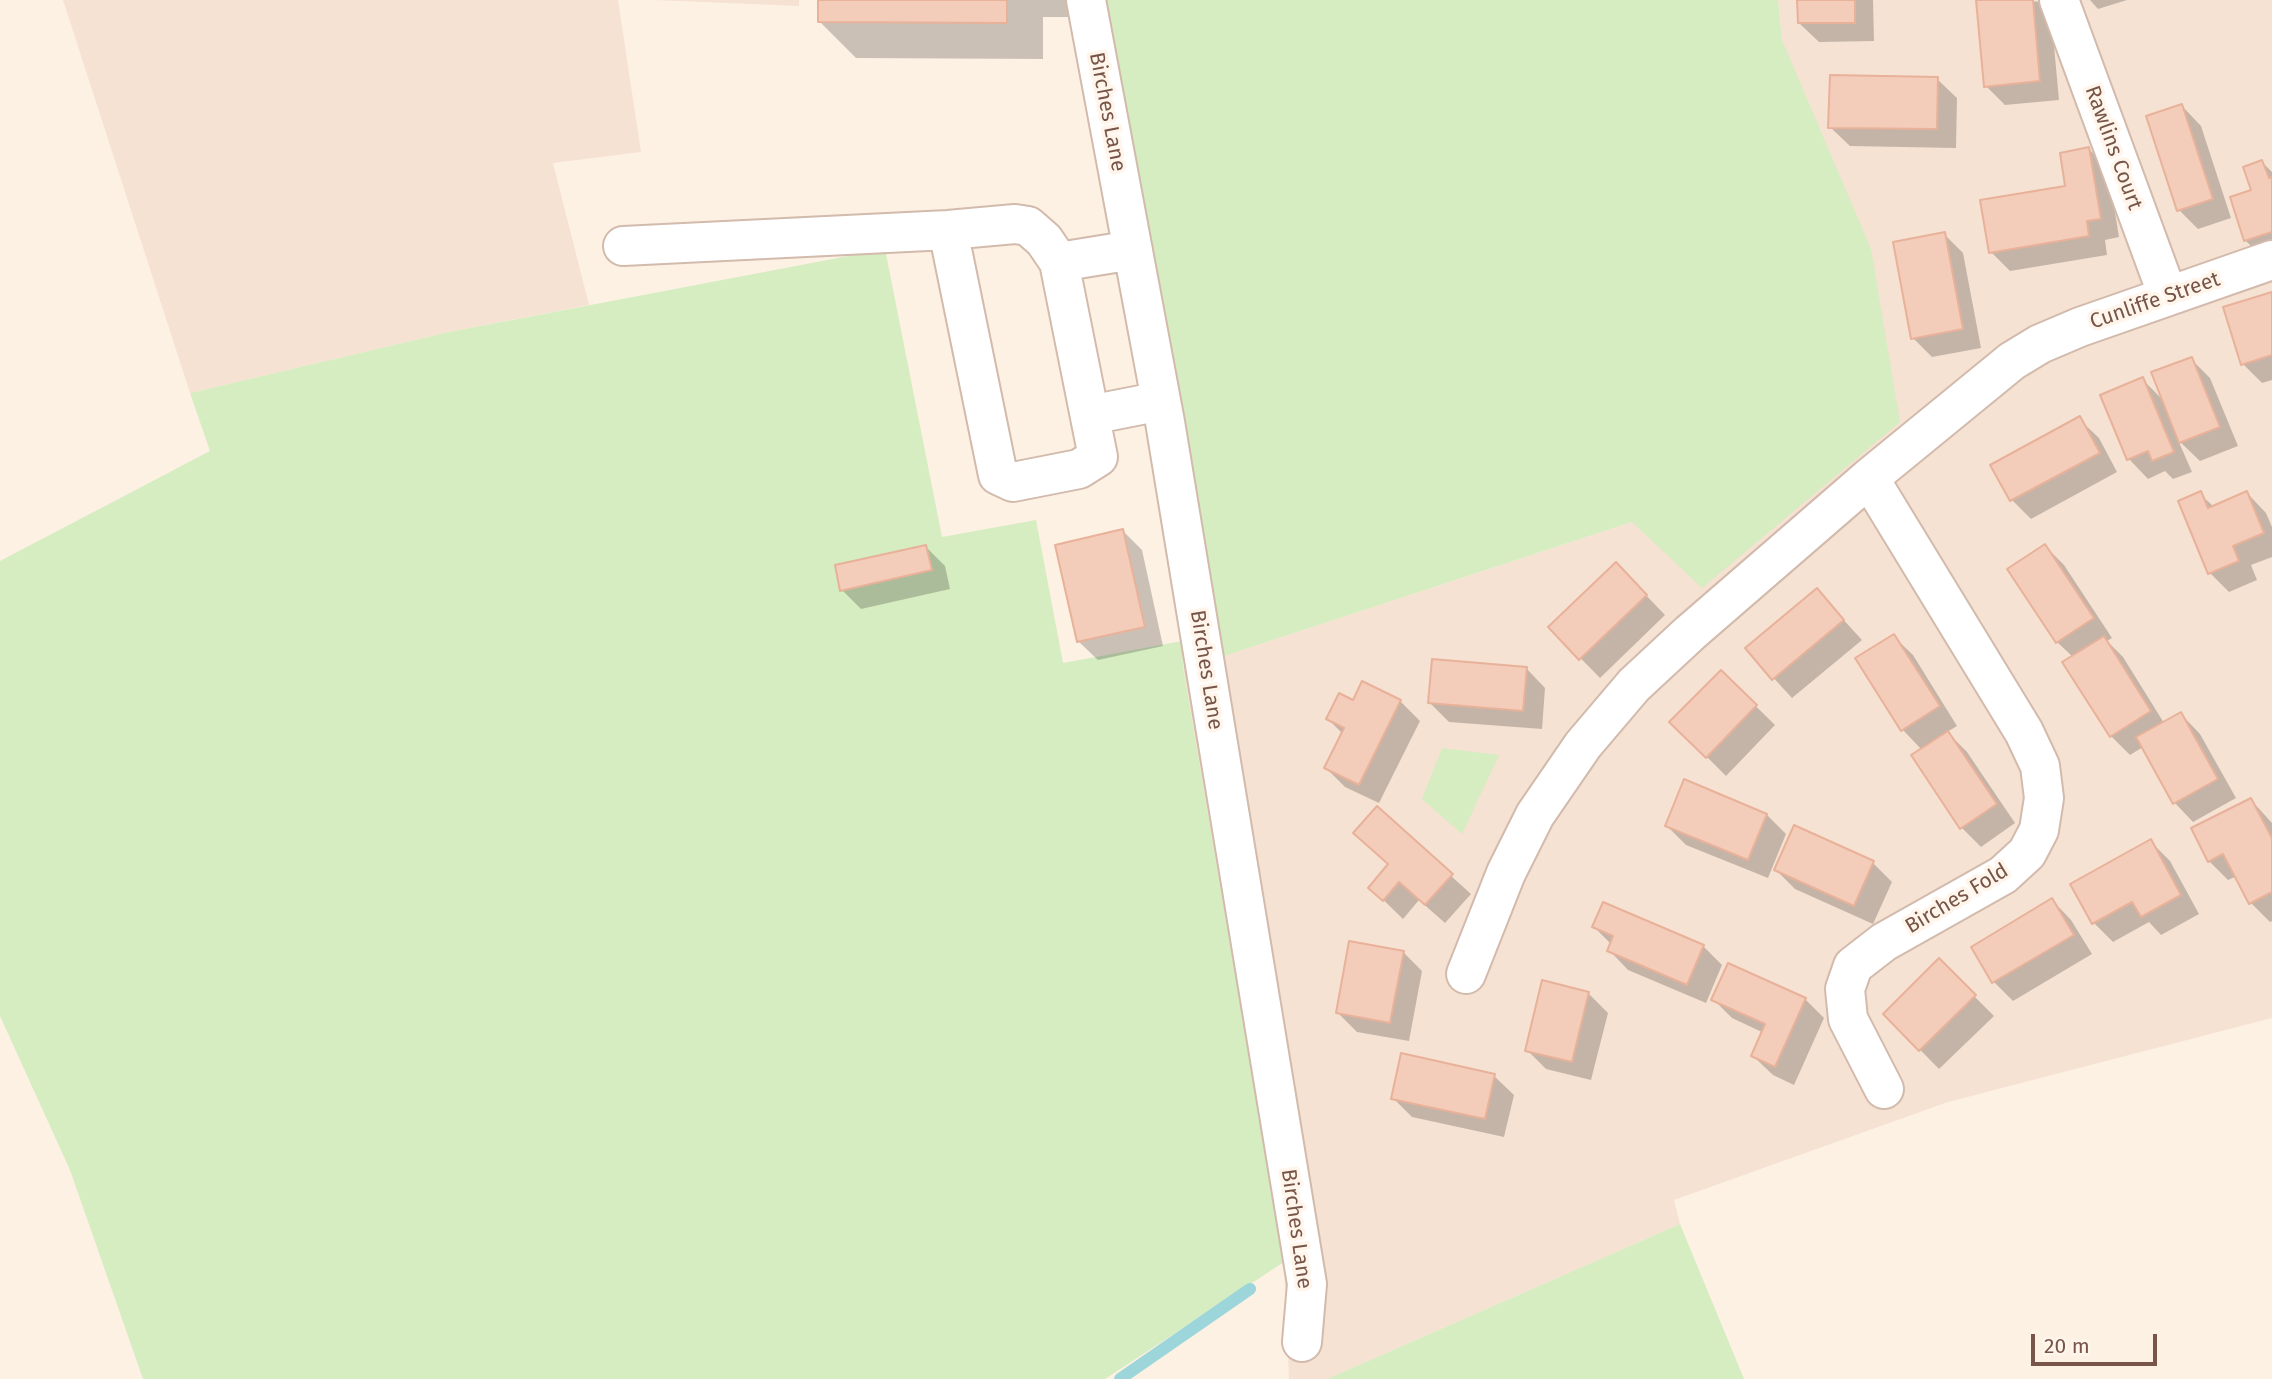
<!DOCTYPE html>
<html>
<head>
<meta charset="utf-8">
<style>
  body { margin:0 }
  #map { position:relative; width:2272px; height:1379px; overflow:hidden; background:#fdf1e4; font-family:"Fira Sans",sans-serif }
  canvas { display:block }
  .scale { position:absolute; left:2031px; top:1334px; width:126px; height:32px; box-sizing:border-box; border:4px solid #775548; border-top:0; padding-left:9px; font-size:21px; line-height:24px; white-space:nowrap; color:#775548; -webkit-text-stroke:5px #fff5eb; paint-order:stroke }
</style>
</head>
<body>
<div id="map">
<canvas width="2272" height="1379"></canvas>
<div class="scale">20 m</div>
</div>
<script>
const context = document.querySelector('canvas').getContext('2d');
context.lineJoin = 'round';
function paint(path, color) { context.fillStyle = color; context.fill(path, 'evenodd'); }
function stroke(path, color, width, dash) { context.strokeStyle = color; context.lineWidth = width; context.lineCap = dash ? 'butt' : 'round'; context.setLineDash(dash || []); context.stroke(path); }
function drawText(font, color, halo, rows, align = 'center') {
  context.font = font + ' "Fira Sans",sans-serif'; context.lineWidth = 7; context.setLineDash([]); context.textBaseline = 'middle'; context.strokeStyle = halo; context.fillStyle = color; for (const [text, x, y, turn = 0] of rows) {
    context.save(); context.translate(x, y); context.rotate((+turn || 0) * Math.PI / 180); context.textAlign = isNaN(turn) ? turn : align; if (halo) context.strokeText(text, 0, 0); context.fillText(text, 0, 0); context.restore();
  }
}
paint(new Path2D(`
  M63,0H618L641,152L553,163L589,305L449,332L190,393Z
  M654,0H799V6Z
  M1778,0H2272V1018L1948,1102L1674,1200L1680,1224L1327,1379H1289L1284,1262L1183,666L1224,656L1632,522L1782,40Z`), '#f6e2d2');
paint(new Path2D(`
  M1106,0H1778L1782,40L1871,249L1900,422L1702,588L1632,522L1224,656Z
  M885,249L942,537L1036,520L1063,663L1182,641L1183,666L1284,1262L1105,1379H143L70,1170L0,1016V561L210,451L190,393L449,332Z
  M1442,748L1499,755L1462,834L1422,799Z
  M1680,1224L1744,1379H1327Z`), '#d6ecc1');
paint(new Path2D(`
  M820,0H1083L1082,17H1043V59L856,58L820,22Z
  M1799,0H1873L1874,41L1819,42L1799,23Z
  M1978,0L2050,2L2059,100L2005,105L1986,86Z
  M2090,0H2127L2098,9Z
  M1937,79L1957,98L1956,148L1850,146L1830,127Z
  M2182,106L2201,126L2231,218L2198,229L2179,210Z
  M2089,149L2108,169L2119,237L2105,240L2107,255L2010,271L1991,252L2067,187Z
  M2262,162L2272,172V257L2265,260L2246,241L2232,198L2253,192Z
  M1944,234L1963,253L1981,348L1932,357L1913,338Z
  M2272,294V380L2262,383L2243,364Z
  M2191,359L2210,378L2238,446L2200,461L2178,440L2192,472L2173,479L2165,471L2148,479L2129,459L2103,396L2142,379L2165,402Z
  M2079,419L2099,438L2117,472L2031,519L2012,500L1993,466Z
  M2247,493L2266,513L2272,527V557L2251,565L2257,580L2229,592L2210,573L2200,494L2214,507Z
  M1123,531L1142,550L1163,646L1098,660L1078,641Z
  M2045,546L2064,565L2112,638L2107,641L2123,657L2164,723L2181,714L2200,734L2236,798L2193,822L2174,802L2143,747L2130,755L2111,736L2073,657L2057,642Z
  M926,547L945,566L950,589L861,609L842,590Z
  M1616,564L1665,615L1600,678L1550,627Z
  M1817,591L1862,640L1792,698L1747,649Z
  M1893,636L1913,655L1957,726L1947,732L1967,752L2015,823L1981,847L1962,828L1922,750L1902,729Z
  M1526,668L1545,688L1542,729L1449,722L1430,703Z
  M1721,672L1775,725L1726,776L1672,722Z
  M1363,683L1400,701L1420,721L1379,803L1345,787L1326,768L1343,734L1328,719L1354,702Z
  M1685,781L1767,815L1786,834L1768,878L1686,845L1667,826Z
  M2251,800L2272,823V921L2270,922L2251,903L2237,876L2228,880L2209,861Z
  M1377,809L1471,894L1445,923L1419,900L1403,919L1370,887L1390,866L1355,833Z
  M2151,842L2170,861L2199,914L2161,935L2149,922L2113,942L2094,923Z
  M1873,863L1892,882L1873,924L1795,889L1776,870Z
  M2052,900L2071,920L2092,954L2013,1001L1994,982L1973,947Z
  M1594,927L1703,946L1722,965L1706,1003L1628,970L1609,950L1611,944Z
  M1403,952L1422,971L1409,1041L1357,1032L1338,1013Z
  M1939,961L1994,1016L1939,1069L1885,1014Z
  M1589,994L1608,1013L1591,1080L1546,1069L1527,1050Z
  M1713,999H1805L1824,1018L1794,1085L1773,1075L1753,1056L1764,1033L1732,1018Z
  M1494,1076L1514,1095L1504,1137L1412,1117L1393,1098Z`), '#0003');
stroke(new Path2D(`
  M1120,1379L1250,1289`), '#9cd6db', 12);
const building = new Path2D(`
  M818,0H1007V23L818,22Z
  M1797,0H1855V23H1798Z
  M1976,0H2033L2040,81L1984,87Z
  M1830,75L1938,77L1937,129L1828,128Z
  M2182,104L2213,199L2177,211L2146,116Z
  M2089,147L2101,219L2087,221L2089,236L1989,253L1980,200L2065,186L2060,153Z
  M2262,160L2269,178L2272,177V232L2244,241L2230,197L2251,190L2243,167Z
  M1945,232L1963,329L1911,339L1893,242Z
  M2272,292V355L2241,365L2223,307Z
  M2192,357L2220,427L2179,443L2151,372Z
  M2143,377L2174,452L2152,461L2148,451L2127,460L2100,395Z
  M2080,416L2100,453L2010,501L1990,465Z
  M2201,491L2208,508L2247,491L2264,533L2233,546L2239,561L2208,574L2178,501Z
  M1123,529L1145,627L1077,642L1055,545Z
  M2045,544L2094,618L2056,643L2007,569Z
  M926,545L932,570L840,591L835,565Z
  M1616,562L1647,595L1579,660L1548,627Z
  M1817,588L1844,620L1772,680L1745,648Z
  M1894,634L1940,706L1901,731L1855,658Z
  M2104,636L2151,711L2110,737L2062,662Z
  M1432,659L1527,667L1523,711L1428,703Z
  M1721,670L1757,705L1706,758L1669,722Z
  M1362,681L1401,700L1359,785L1324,768L1344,728L1326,719L1339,693L1353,700Z
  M2181,712L2218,779L2173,804L2136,737Z
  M1948,731L1997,804L1960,829L1911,755Z
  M1684,779L1767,814L1748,860L1665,826Z
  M2251,798L2272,838V892L2249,904L2223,854L2208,862L2191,828Z
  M1377,806L1453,874L1425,905L1399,882L1383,901L1368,888L1388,864L1353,833Z
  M1794,825L1874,861L1854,906L1774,870Z
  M2151,839L2181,895L2141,917L2132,902L2092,924L2070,884Z
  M2052,898L2074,935L1992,983L1971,947Z
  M1603,902L1704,945L1687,985L1607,951L1613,936L1592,927Z
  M1349,941L1404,951L1390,1023L1336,1013Z
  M1939,958L1976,995L1919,1051L1883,1014Z
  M1728,963L1806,998L1775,1067L1751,1056L1765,1024L1711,1000Z
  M1542,980L1589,992L1572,1062L1525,1051Z
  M1401,1053L1495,1074L1485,1119L1391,1099Z`);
paint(building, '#f4ccba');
stroke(building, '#e8b199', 2);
const minor = new Path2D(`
  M1086,0L1165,422L1307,1284L1302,1342
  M2059,0L2168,296
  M623,246L948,230L1015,224L1028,226L1044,240L1059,262L1098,457L1079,469L1013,482L998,475L948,230
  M1059,262L1133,250
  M1090,415L1161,401
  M1869,478L2024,732L2040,766L2044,798L2039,830L2027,853L2003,875L1884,942L1853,966L1845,989L1848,1019L1884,1089
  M1466,974L1506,873L1535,815L1583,745L1634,685L1690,633L1869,478L2012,361L2040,344L2080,327L2272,260`);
stroke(minor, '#d2baac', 42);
stroke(minor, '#fff', 38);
drawText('21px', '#775548', '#fff5eb', [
  ["Birches Lane",1107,112,79],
  ["Rawlins Court",2113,148,70],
  ["Cunliffe Street",2155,301,-19],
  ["Birches Lane",1206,670,81],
  ["Birches Fold",1957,899,-31],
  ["Birches Lane",1296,1229,82]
]);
</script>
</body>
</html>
